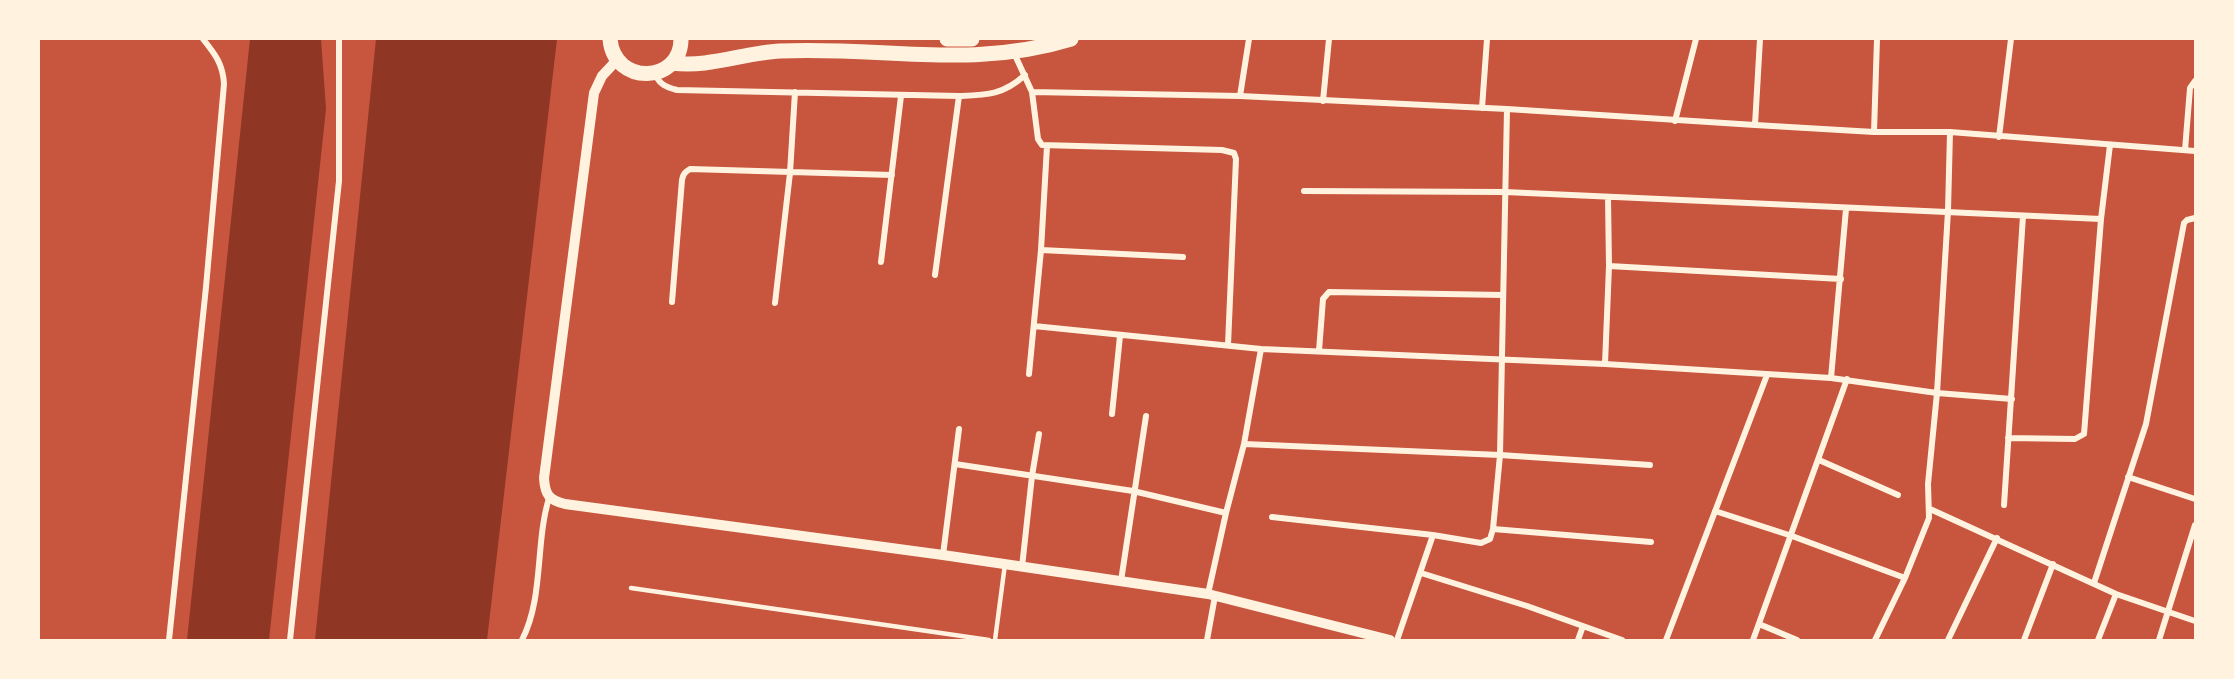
<!DOCTYPE html>
<html>
<head>
<meta charset="utf-8">
<style>
  body { margin:0 }
  #map { position:relative; width:2234px; height:679px; overflow:hidden; background:#c8553d; font-family:Helvetica,sans-serif }
  canvas { display:block }
  .frame { position:absolute; inset:0; border:40px solid #fff3e0; pointer-events:none }
</style>
</head>
<body>
<div id="map">
<canvas width="2234" height="679"></canvas>
<div class="frame"></div>
</div>
<script>
const context = document.querySelector('canvas').getContext('2d');
context.lineJoin = 'round';
function paint(path, color) { context.fillStyle = color; context.fill(path, 'evenodd'); }
function stroke(path, color, width, dash) { context.strokeStyle = color; context.lineWidth = width; context.lineCap = dash ? 'butt' : 'round'; context.setLineDash(dash || []); context.stroke(path); }
paint(new Path2D(`
  M250,39H321L326,109L269,640H187Z
  M376,39H557L487,640H315Z`), '#8f3625');
stroke(new Path2D(`
  M631,588L989,640
  M995,640L1005,564`), '#fff3e0', 4.5);
stroke(new Path2D(`
  M1014,53L1032,92L1038,139L1042,145L1222,150L1234,153L1236,159L1228,345
  M655,74C660,85 666,87 677,90L959,96C987,95 1003,95 1025,75
  M1032,92L1240,96L1507,109L1755,125L1874,132H1950L2195,151
  M1240,96L1249,39
  M1323,101L1329,39
  M1482,108L1487,39
  M1675,121L1696,39
  M1755,125L1760,39
  M1874,132L1877,39
  M1999,137L2011,39
  M2185,150L2190,88L2195,81
  M1304,191L1505,192L2101,219
  M1041,250L1183,257
  M881,262L901,96
  M1609,266L1841,279
  M935,275L959,96
  M672,302L682,180C683,174 685,172 690,169L892,175
  M775,303L790,173L795,92
  M1034,326L1261,349L1605,364L1831,378L1937,393L2012,399
  M1319,351L1323,299L1329,292L1503,295
  M1605,364L1609,266L1608,197
  M1029,374L1041,250L1047,146
  M1831,378L1846,209
  M1112,414L1120,336
  M2008,438L2075,439L2084,434L2101,219L2110,145
  M1244,444L1500,455L1650,465
  M1819,460L1898,495
  M955,464L1133,491L1226,513
  M2128,477L2195,499
  M2004,505L2023,216
  M1930,509L2116,594L2195,621
  M1715,511L1792,536L1905,578
  M1272,517L1433,535L1481,543L1490,539L1493,529L1500,455L1507,109
  M1493,529L1651,542
  M943,555L959,429
  M1022,567L1032,476L1039,434
  M1421,573L1527,606L1622,640
  M1121,581L1146,416
  M2094,583L2146,424L2184,223L2187,220L2195,218
  M1208,594L1226,513L1244,444L1261,349
  M1759,624L1797,640
  M169,640L206,287L224,84C223,64 215,54 203,39
  M290,640L339,181V39
  M522,640C544,597 535,544 549,498
  M1207,640L1215,596
  M1397,640L1433,535
  M1578,640L1583,626
  M1666,640L1767,375
  M1753,640L1847,379
  M1875,640L1905,578L1929,518L1928,484L1937,393L1948,211L1950,132
  M1948,640L1997,538
  M2024,640L2053,564
  M2098,640L2116,594
  M2159,640L2195,525`), '#fff3e0', 6);
stroke(new Path2D(`
  M617,60L602,76L594,93L544,478C545,495 549,500 565,504L943,555L1208,594L1390,640`), '#fff3e0', 10);
stroke(new Path2D(`
  M610,39C614,86 681,84 681,39
  M947,39H972
  M672,63C709,68 743,53 780,51C881,46 971,70 1071,39`), '#fff3e0', 15);
</script>
</body>
</html>
